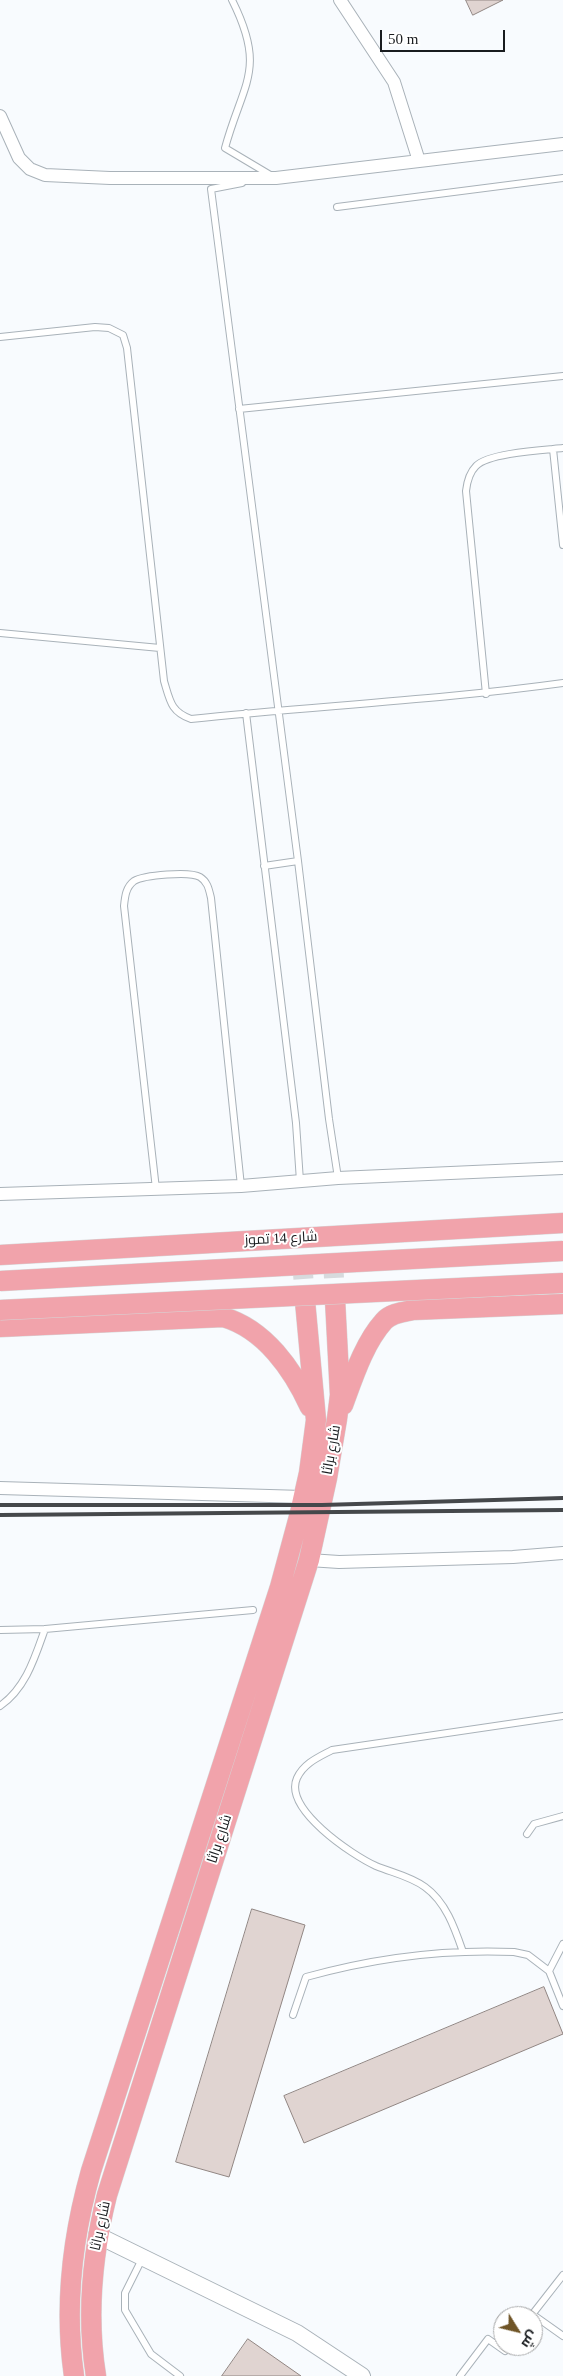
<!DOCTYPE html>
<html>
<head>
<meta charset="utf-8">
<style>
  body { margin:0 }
  #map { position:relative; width:563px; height:2376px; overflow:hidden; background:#f8fbfe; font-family:"Times New Roman",Cairo,serif }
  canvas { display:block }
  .north { position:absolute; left:493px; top:2306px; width:50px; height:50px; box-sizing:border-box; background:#fff; border:1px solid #a3a4a5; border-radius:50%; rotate:126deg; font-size:14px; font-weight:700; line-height:20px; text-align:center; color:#191c1f }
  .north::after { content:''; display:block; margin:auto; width:18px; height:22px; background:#6f5426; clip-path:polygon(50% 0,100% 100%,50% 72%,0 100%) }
  .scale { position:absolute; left:380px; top:30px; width:125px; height:22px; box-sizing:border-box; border:2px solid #191c1f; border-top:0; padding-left:6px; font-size:15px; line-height:18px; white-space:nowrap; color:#191c1f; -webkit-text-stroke:4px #fff; paint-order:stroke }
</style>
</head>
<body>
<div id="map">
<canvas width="563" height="2376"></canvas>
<div class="north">ش</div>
<div class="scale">50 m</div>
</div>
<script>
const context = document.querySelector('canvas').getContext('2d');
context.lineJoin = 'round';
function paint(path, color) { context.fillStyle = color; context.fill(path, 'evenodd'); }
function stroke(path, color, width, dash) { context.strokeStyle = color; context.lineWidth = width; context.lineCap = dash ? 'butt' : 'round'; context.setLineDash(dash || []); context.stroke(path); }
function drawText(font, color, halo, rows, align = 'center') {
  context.font = font + ' "Times New Roman",Cairo,serif'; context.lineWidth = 4; context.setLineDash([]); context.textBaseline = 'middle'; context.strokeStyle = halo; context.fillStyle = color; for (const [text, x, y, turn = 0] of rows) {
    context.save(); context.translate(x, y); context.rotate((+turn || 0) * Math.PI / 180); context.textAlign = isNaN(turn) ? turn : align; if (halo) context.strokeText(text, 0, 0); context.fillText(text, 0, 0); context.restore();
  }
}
const building = new Path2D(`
  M466,0H503L473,15Z
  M252,1909L305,1925L229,2177L176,2162Z
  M544,1987L563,2034L304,2143L284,2096Z
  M248,2339L301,2376H222Z`);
paint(building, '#e0d4d1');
stroke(building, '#918683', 1);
stroke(new Path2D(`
  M333,1258L335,1299
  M302,1259L305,1301`), '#d7dadd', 20, [20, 10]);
const service = new Path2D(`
  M232,0C267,70 243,82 225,148L272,176
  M242,183L211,189L298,861L329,1119L338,1178
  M337,207L563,178
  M0,337L95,327L109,328L123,335L127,348L164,681C170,701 171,712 191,719C315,706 440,700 563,683
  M239,409L563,376
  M553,449L563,545
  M0,633L160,648
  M486,694L466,491C467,482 469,473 476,466C488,453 544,450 563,448
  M246,713L296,1123L300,1181
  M264,866L298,861
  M156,1189L124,906C125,896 126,887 134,881C144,875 190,871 200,877C208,882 209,890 211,898L241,1186
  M0,1630L45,1629L253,1610
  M0,1706C26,1688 35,1657 45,1629
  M527,1834L534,1824L563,1816
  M563,1944L549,1971L563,2006
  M463,1952C455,1929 446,1902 425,1887C410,1876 393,1873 376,1866C352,1855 283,1809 297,1778C304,1763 319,1757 332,1750L563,1716
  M293,2015L306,1977C374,1958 443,1949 514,1952L528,1955L549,1971
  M143,2257L125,2293V2310L151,2354L180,2376
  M532,2314L563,2336
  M531,2316L563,2275
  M460,2376L488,2339L505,2351L508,2346`);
const minor = new Path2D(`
  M340,0L394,82L419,161
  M0,116L19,158L30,169L45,175L110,178H276L563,144
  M0,1194L241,1186L338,1178L563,1168
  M0,1488L303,1497
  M309,1560L339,1562L513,1557L563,1553`);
const tertiary = new Path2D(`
  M97,2235L297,2333L362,2376`);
const primary = new Path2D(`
  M0,1255L563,1223
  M0,1327L223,1317C265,1329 293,1370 310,1407
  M343,1405C353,1378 364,1343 384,1321C391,1313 403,1312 413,1310L563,1304
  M74,2376C64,2306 72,2238 91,2171L280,1587L300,1513L309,1473L316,1420L305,1301
  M96,2376C86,2314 92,2255 107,2195L309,1560L327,1478L337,1419L340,1395L335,1299`);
stroke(service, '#a9b2b9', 8);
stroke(minor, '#a9b2b9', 14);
stroke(tertiary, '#a9b2b9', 18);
stroke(primary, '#d6d6d7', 21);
stroke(service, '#fff', 6);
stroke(minor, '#fff', 12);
stroke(tertiary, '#fff', 16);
stroke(primary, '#f1a3ab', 20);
stroke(new Path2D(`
  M0,1505H322L563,1498
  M0,1515L563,1510`), '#45484b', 4);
const primaryBridge = new Path2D(`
  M0,1281L563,1251
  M0,1310L563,1283`);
stroke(primaryBridge, '#d6d6d7', 21, []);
stroke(primaryBridge, '#f1a3ab', 20);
drawText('14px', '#191c1f', '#fff', [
  ["شارع 14 تموز",281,1239,-3],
  ["شارع براثا",332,1450,-80],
  ["شارع براثا",220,1839,-72],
  ["شارع براثا",101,2226,-78]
]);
</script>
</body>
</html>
